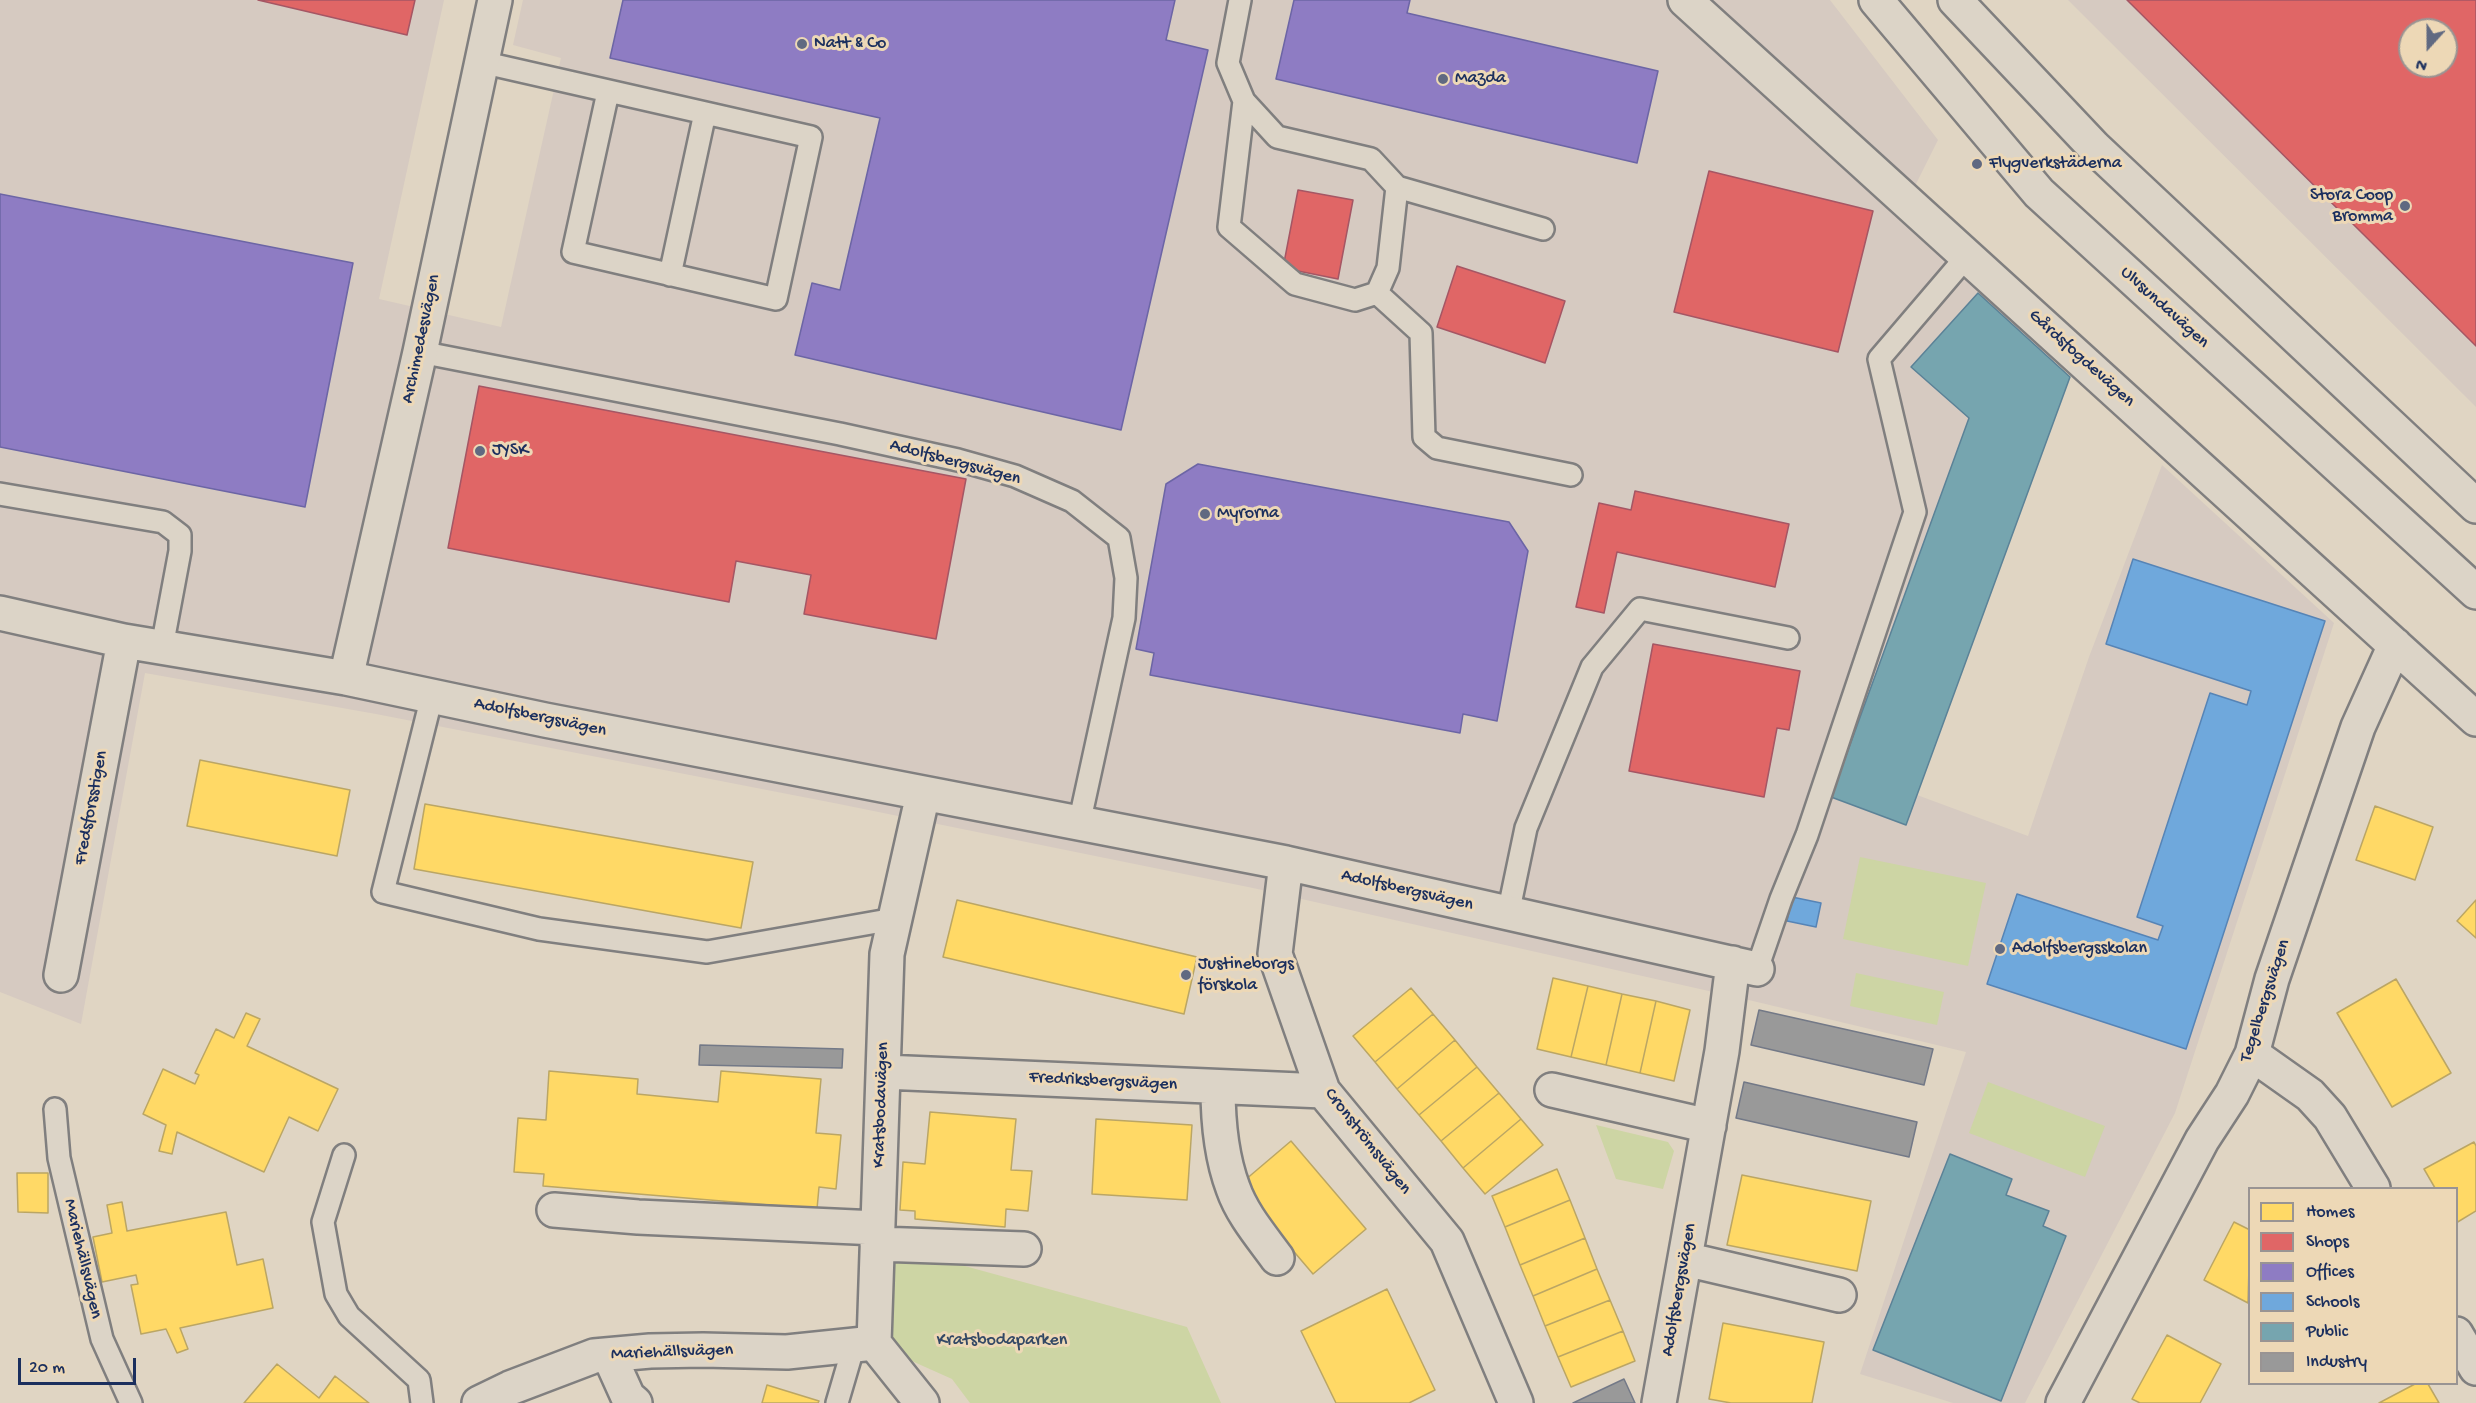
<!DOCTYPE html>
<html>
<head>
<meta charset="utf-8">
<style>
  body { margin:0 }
  #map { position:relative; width:2476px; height:1403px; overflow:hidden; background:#e0d5c3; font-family:"Gochi Hand",sans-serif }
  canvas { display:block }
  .legend { position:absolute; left:2248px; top:1187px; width:210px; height:198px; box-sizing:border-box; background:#edd8b6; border:2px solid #999493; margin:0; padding:8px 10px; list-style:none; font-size:18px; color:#1b2f5e }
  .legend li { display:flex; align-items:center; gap:12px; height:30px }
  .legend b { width:30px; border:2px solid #999493 }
  .north { position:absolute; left:2398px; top:18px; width:60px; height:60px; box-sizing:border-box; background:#edd8b6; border:2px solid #999493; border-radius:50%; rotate:201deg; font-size:16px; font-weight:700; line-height:24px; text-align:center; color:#1b2f5e }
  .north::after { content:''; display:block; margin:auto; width:21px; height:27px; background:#606981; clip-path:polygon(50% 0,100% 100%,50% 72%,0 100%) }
  .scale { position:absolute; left:18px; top:1358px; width:118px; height:27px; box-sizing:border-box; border:3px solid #1b2f5e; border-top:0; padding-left:8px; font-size:18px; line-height:21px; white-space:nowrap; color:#1b2f5e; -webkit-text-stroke:4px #edd8b6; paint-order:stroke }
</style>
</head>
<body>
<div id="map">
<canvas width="2476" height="1403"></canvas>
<ul class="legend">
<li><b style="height:16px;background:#ffd966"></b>Homes</li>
<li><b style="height:16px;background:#e06666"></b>Shops</li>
<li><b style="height:16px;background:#8e7cc3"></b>Offices</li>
<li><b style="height:16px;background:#6fa8dc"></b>Schools</li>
<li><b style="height:16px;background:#76a5af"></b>Public</li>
<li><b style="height:16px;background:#999"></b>Industry</li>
</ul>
<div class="north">N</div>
<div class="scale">20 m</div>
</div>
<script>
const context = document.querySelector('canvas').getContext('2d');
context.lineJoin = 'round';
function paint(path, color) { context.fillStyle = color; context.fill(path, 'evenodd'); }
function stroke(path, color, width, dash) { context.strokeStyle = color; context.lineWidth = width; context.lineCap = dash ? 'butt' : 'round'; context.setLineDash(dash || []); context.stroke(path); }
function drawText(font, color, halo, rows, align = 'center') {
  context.font = font + ' "Gochi Hand",sans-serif'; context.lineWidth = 6; context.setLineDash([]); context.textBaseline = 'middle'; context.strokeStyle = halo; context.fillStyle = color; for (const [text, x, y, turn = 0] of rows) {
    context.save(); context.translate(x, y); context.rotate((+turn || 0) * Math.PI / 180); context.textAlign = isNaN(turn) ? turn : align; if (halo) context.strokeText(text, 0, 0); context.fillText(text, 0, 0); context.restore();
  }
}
paint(new Path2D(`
  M0,0H444L379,299L501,327L561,58L513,45L523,0H1830L1938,140L1903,210L2070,377L1917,795L2028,836L2089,657L2162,465L2334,623L2175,1113L2025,1403H1953L1860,1374L1966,1052L1753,1001L1253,888L839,804L376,714L145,673L81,1024L0,992Z
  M2068,0H2476V407ZM2410,30H2446V66H2410Z`), '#d6cac1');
paint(new Path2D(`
  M1860,857L1986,883L1968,966L1843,939Z
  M1856,973L1944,992L1937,1025L1850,1006Z
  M1988,1082L2105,1126L2085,1177L1969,1133Z
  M1596,1125L1668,1142L1674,1151L1663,1189L1616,1179Z
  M892,1246L1187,1327L1221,1403H970L952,1379L885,1349Z`), '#cdd5a4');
const homes = new Path2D(`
  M200,760L350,790L337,856L187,826Z
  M425,804L753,862L741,928L414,869Z
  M2375,806L2433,827L2415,880L2356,860Z
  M957,900L1197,957L1184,1014L943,957Z
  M2476,900V938L2457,921Z
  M1553,978L1588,986L1571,1057L1537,1049Z
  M2396,979L2451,1073L2392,1107L2337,1013Z
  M1588,986L1622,994L1606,1065L1571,1057Z
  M1411,988L1433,1014L1375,1062L1353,1036Z
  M1622,994L1656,1001L1640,1073L1606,1065Z
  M1656,1001L1690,1010L1674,1081L1640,1073Z
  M246,1013L260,1019L247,1046L338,1089L318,1131L289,1117L264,1172L177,1132L172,1154L159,1151L166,1125L143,1114L163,1069L195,1084L199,1075L195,1073L216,1029L234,1038Z
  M1433,1014L1455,1040L1397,1089L1375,1062Z
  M1455,1040L1477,1067L1419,1115L1397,1089Z
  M1477,1067L1499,1093L1441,1141L1419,1115Z
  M549,1071L638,1079L637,1094L718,1102L721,1071L821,1079L816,1133L841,1135L836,1189L819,1187L817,1209L543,1186L544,1174L514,1172L518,1118L546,1120Z
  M1499,1093L1521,1119L1463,1168L1441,1141Z
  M930,1112L1016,1119L1011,1170L1032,1171L1028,1211L1006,1209L1005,1227L915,1219V1211L900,1210L903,1162L925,1164Z
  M1096,1119L1192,1125L1187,1200L1092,1194Z
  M1521,1119L1543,1145L1485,1194L1463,1168Z
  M1291,1141L1366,1229L1313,1274L1238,1186Z
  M2474,1142L2476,1146V1211L2456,1223V1188H2435L2424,1169Z
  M1557,1169L1570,1200L1505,1227L1492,1196Z
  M17,1173H48V1213L18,1212Z
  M1742,1175L1871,1201L1857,1271L1727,1245Z
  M1570,1200L1585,1238L1520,1265L1505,1227Z
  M122,1202L127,1231L226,1212L237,1265L263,1259L273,1308L180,1328L188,1349L177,1353L166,1329L141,1334L131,1285L138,1284L136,1275L102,1282L93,1237L112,1233L107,1205Z
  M2234,1222L2250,1230L2248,1303L2204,1280Z
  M1585,1238L1597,1269L1533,1296L1520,1265Z
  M1597,1269L1610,1300L1545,1326L1533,1296Z
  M1387,1289L1435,1390L1409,1403H1336L1301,1331Z
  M1610,1300L1623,1331L1558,1357L1545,1326Z
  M1723,1323L1824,1342L1812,1403H1731L1709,1399Z
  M1623,1331L1635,1361L1571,1387L1558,1357Z
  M2167,1335L2221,1364L2200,1403H2140L2132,1399Z
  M277,1364L319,1398L335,1376L369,1403H244Z
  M2415,1384H2428L2439,1403H2379Z
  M767,1385L819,1401L818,1403H762Z`);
paint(homes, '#ffd966');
stroke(homes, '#bba664', 1.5);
const shops = new Path2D(`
  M258,0H415L407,35Z
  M2127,0H2476V346ZM2410,30H2446V66H2410Z
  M1709,171L1873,211L1838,352L1674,312Z
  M1298,190L1353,200L1338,279L1283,268Z
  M1457,266L1565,301L1545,363L1437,327Z
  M479,386L966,479L936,639L804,614L811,575L736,561L729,602L448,548Z
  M1635,491L1789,524L1775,587L1617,552L1604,613L1576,607L1599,503L1631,510Z
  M1653,644L1800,671L1789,730L1777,728L1764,797L1629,771Z`);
paint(shops, '#e06666');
stroke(shops, '#a55664', 1.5);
const offices = new Path2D(`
  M623,0H1175L1166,40L1208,50L1121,430L795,355L812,283L840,290L880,118L610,58Z
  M1294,0H1410L1407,13L1658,71L1637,163L1276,79Z
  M0,194L353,263L305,507L0,447Z
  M1198,464L1509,522L1528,551L1497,721L1463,714L1460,733L1150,675L1154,653L1136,649L1166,484Z`);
paint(offices, '#8e7cc3');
stroke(offices, '#6c65a5', 1.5);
const schools = new Path2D(`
  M2133,559L2325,621L2186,1049L1987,984L2017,894L2158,940L2163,926L2137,917L2210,693L2247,705L2251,691L2106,644Z
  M1792,897L1821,903L1816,927L1787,921Z`);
paint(schools, '#6fa8dc');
stroke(schools, '#5684b6', 1.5);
const public = new Path2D(`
  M1978,293L2070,377L1906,825L1831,797L1969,418L1911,367Z
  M1950,1154L2012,1179L2006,1195L2049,1211L2043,1226L2066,1236L2001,1401L1873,1350Z`);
paint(public, '#76a5af');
stroke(public, '#5b8297', 1.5);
const industry = new Path2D(`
  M1759,1010L1933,1049L1924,1085L1751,1045Z
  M700,1045L843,1049L842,1068L699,1065Z
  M1744,1082L1917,1122L1909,1157L1736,1118Z
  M1624,1379L1635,1403H1573Z`);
paint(industry, '#999');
stroke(industry, '#737987', 1.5);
const service = new Path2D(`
  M1240,0L1228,63L1244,101L1229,227L1295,284L1355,300L1377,293L1388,268L1397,187L1543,229
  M481,62L811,137L776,299L573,252L608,92
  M1244,101L1277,137L1371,159L1397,187
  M670,275L705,113
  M1377,293L1421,333L1424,437L1437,448L1571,475
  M420,352L840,434L958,460L1015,476L1072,501L1119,538L1126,578L1124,618L1079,824
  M0,494L163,522L180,535V551L162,647
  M432,696L383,892L539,929L707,952L894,919
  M1508,914L1526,828L1592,667L1640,609L1788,638
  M1757,969L1781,899L1807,835L1915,512L1879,359L1967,256
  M55,1109L59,1158L102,1339L131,1403
  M344,1155L323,1222L336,1294L349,1316L419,1380L422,1403
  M837,1403L854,1345`);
const minor = new Path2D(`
  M1685,0L2476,719
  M0,613L124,641L346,678L545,720L1286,863L1757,969
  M346,678L420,352L495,0
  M1286,863L1275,954L1323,1091L1447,1241L1516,1403
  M61,975L124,641
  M2252,1054L2310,1095L2330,1117L2373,1188
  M884,1072L1323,1091
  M1218,1088C1218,1121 1221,1156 1233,1188C1242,1214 1261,1236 1277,1258
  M1552,1090L1709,1126
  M554,1210L638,1217L877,1228
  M877,1244L1024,1249
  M1685,1259L1839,1295
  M2456,1334L2476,1368
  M609,1355L628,1397L635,1403
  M479,1403L510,1388L594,1356L650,1351L703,1350L787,1352L874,1343
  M922,1403L874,1343L887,954L923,794
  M1659,1403L1722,1051L1733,963
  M2063,1403L2202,1140L2232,1094L2252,1054L2272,979L2358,727L2395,645`);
const primary = new Path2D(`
  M1876,0L2039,193L2476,592
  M1955,0L2094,147L2476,506`);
stroke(service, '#807f7f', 26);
stroke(minor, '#807f7f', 38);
stroke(primary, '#807f7f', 38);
stroke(service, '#dcd4c7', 21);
stroke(minor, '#dcd4c7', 33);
stroke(primary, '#dcd4c7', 33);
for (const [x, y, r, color] of [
  [802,44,6,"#606981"],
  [1443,79,6,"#606981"],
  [1977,164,6,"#606981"],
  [2405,206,6,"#606981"],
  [480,451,6,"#606981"],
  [1205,514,6,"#606981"],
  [2000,949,6,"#606981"],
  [1186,975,6,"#606981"]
]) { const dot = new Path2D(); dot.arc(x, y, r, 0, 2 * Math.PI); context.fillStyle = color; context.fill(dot); stroke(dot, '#edd8b6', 2); }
drawText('18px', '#1b2f5e', '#edd8b6', [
  ["Natt & Co",814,44],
  ["Mazda",1455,79],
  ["Flygverkstäderna",1989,164],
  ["Stora Coop",2393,196,"right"],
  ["Bromma",2393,217,"right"],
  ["JYSK",492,451],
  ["Myrorna",1217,514],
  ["Adolfsbergsskolan",2012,949],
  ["Justineborgs",1198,965],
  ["förskola",1198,986]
], 'left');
drawText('18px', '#1b2f5e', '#edd8b6', [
  ["Ulvsundavägen",2164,308,42],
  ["Archimedesvägen",422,339,-78],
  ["Gårdsfogdevägen",2081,359,42],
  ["Adolfsbergsvägen",955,463,15],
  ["Adolfsbergsvägen",540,718,12],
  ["Fredsforsstigen",92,808,-79],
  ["Adolfsbergsvägen",1407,891,13],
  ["Tegelbergsvägen",2266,1001,-72],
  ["Fredriksbergsvägen",1103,1082,3],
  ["Kratsbodavägen",882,1105,-88],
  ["Cronströmsvägen",1367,1142,52],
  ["Mariehällsvägen",82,1259,77],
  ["Adolfsbergsvägen",1680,1290,-80],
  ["Mariehällsvägen",672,1353,-2]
]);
drawText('18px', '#334865', '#edd8b6', [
  ["Kratsbodaparken",1002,1341]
]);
</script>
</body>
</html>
